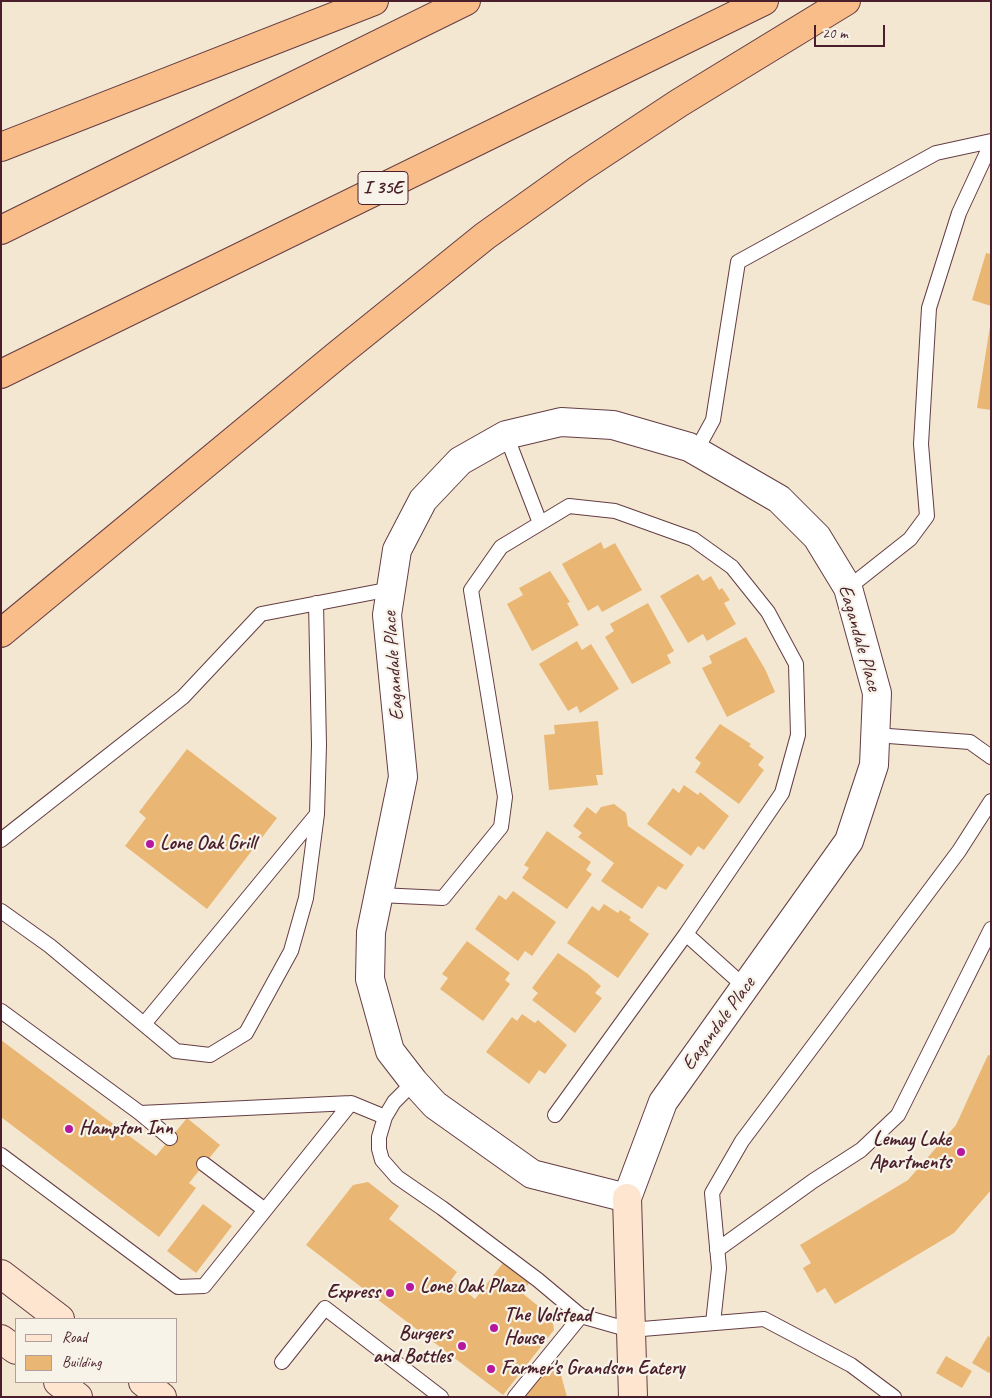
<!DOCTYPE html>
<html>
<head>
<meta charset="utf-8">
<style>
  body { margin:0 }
  #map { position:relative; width:992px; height:1398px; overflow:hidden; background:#f4e7d1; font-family:Caveat,sans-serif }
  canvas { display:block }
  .frame { position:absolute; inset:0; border:2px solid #4a1f2b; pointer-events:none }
  .legend { position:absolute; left:15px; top:1318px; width:162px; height:65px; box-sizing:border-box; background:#f7f3e8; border:1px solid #b29e9c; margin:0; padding:6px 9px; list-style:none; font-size:15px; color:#4a1f2b }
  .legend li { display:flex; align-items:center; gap:10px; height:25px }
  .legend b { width:25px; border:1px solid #b29e9c }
  .scale { position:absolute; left:814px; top:25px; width:71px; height:22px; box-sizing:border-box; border:2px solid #4a1f2b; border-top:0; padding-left:6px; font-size:15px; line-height:18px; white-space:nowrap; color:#4a1f2b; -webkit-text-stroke:4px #f7f3e8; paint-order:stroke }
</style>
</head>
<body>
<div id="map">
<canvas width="992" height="1398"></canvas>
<div class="frame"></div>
<ul class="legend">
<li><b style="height:6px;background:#fde5d0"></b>Road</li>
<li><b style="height:14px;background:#e9b773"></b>Building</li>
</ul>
<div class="scale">20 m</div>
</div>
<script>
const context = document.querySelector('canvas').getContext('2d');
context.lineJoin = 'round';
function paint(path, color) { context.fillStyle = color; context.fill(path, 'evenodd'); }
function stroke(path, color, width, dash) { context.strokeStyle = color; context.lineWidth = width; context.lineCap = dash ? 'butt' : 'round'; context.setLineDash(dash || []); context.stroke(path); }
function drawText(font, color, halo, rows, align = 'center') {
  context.font = font + ' Caveat,sans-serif'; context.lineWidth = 4.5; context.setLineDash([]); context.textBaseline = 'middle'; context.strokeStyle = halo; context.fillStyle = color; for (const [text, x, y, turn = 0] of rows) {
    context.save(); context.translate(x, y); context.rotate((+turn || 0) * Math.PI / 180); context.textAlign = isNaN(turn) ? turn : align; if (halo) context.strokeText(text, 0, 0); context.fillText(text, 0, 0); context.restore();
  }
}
paint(new Path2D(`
  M986,253L991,254V306L972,300Z
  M990,326H991V410L977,408Z
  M601,542L604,549L615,543L642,590L602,612L598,605L588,611L562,564Z
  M550,571L570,602L567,603L579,625L532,651L507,604L523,595L519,588Z
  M698,574L703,581L711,576L719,590L722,588L730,600L724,603L736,624L707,641L703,634L688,643L660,596Z
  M648,603L674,651L667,655L671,663L632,684L605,637L614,631L610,624Z
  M746,637L765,669L775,692L727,717L702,668L712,663L709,656Z
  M577,641L582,650L591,644L619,689L580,713L577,706L568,711L539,664Z
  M598,721L603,775H596L598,785L549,790L544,735L555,734L554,725Z
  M720,724L751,744L749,746L764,757L758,765L764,770L739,804L695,772L701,763L695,758Z
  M187,749L277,818L207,909L125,846L146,818L139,812Z
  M684,785L698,795L700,792L729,816L704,850L698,846L691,856L647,824L673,788L679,793Z
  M614,804L626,813L628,826L684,865L666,890L658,886L642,909L601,881L614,863L578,837L582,833L573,826L587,807L596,814L601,807Z
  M547,831L591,862L586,870L592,874L567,909L522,878L529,868L524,865Z
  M513,891L556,922L532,956L525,951L518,961L475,929L499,895L506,900Z
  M604,904L618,913L620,910L631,917L629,920L649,934L618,978L567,943L592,906L599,911Z
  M467,941L510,973L505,980L510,984L483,1021L440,989L448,978L442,974Z
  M558,953L588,974L601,986L595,993L602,998L575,1033L532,1000L538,993L532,988Z
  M522,1014L535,1023L538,1020L567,1045L545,1074L539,1070L529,1084L486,1052L512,1017L517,1021Z
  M1,1040L156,1156L187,1118L220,1145L189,1183L196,1188L159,1237L1,1117Z
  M988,1055L991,1056V1190L954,1233L835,1304L825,1288L817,1293L803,1268L811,1263L800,1245L908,1180L956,1125Z
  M368,1182L399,1206L389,1219L457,1272L451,1280L475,1299L506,1259L532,1279L522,1293L552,1317L554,1330L503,1395L306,1245L353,1185Z
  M203,1204L232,1226L196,1273L167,1251Z
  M988,1336L991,1338V1370L989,1373L972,1363Z
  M946,1356L972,1371L962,1388L936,1373Z
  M548,1365L561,1375L567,1397H524Z`), '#e9b773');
const lane = new Path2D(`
  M506,435L540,523
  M696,451L713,420L738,262L936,153L991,141
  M848,588L910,539L927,516L921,444L929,308L959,213L991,144
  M875,735L970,742L991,757
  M1,840L183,697L261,614L391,589
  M379,895L443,898L501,827L505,797L471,590L501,547L569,506L615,511L693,539L732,567L768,612L796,664L798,735L782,793L686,934L555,1115
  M1,911L50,946L176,1051L210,1055L246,1033L291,951L306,898L317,814L319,745L316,603
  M686,934L745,987
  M1,1011L140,1113L351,1103L385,1117
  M144,1024L317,814
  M414,1082L394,1102L385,1117L379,1137V1149L382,1160L397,1177L442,1208L538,1280L581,1316L630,1330L764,1319L851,1365L894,1397
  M140,1113L170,1138
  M1,1155L178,1287L204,1286L351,1103
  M204,1164L265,1210
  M717,1250L813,1181L861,1150L898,1115L991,929
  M713,1323L719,1268L712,1193L742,1141L959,851L991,801
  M282,1362L325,1308L441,1397
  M515,1397L581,1316`);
const street = new Path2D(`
  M561,422L613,425L689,447L779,499L817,537L848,588L877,693L874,765L849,841L663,1102L627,1198L532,1174L435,1105L414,1082L390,1051L370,979L371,932L403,777L387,615L397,550L423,500L460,461L506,435Z`);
const secondary = new Path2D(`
  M627,1198L633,1397
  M1,1274L60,1319
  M1,1339L16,1350
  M58,1382L78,1397
  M143,1382L162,1397`);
const highway = new Path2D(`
  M1,147L374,1
  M1,230L466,1
  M1,374L764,1
  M1,633L336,356L485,236L579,169L679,103L846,1`);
stroke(lane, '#643d44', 16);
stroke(street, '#643d44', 30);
stroke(secondary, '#643d44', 30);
stroke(highway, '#643d44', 30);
stroke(lane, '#fff', 14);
stroke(street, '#fff', 28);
stroke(secondary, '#fde5d0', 28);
stroke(highway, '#f9bd89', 28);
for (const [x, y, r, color] of [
  [150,844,5,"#b5179e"],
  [69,1129,5,"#b5179e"],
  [961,1152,5,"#b5179e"],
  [410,1287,5,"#b5179e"],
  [390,1293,5,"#b5179e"],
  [494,1328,5,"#b5179e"],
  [462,1346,5,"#b5179e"],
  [491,1369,5,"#b5179e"]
]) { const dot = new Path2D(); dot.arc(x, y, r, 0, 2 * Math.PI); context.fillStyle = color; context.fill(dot); stroke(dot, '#f7f3e8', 2); }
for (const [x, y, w] of [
  [383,188,50]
]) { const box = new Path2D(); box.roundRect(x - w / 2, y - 16.5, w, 33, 4); context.fillStyle = '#f7f3e8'; context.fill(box); stroke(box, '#4a1f2b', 1); }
drawText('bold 19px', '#4a1f2b', null, [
  ["I 35E",383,188]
]);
drawText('20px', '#4a1f2b', '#f7f3e8', [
  ["Eagandale Place",859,638,74],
  ["Eagandale Place",394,666,-94],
  ["Eagandale Place",719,1024,-54]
]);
drawText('bold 20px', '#4a1f2b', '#f7f3e8', [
  ["Lone Oak Grill",160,844],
  ["Hampton Inn",79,1129],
  ["Lemay Lake",951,1140,"right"],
  ["Apartments",951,1163,"right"],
  ["Lone Oak Plaza",420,1287],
  ["Express",380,1293,"right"],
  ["The Volstead",504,1316],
  ["House",504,1339],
  ["Burgers",452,1334,"right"],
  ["and Bottles",452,1357,"right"],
  ["Farmer's Grandson Eatery",501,1369]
], 'left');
</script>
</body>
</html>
